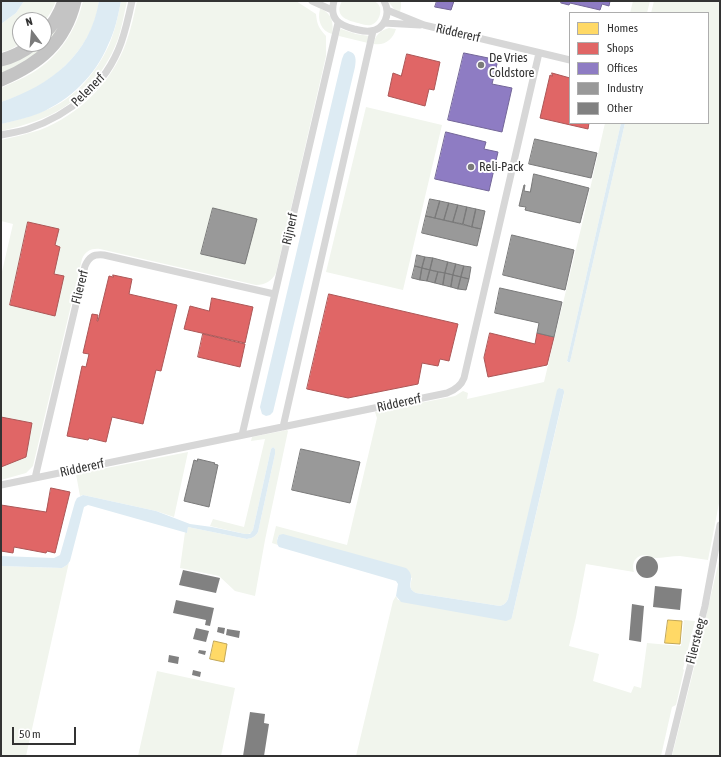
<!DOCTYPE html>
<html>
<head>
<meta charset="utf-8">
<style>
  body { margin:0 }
  #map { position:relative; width:721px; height:757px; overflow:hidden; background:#fff; font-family:"Asap Condensed",sans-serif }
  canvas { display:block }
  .frame { position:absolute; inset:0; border:2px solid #333; pointer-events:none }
  .legend { position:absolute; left:569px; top:12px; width:140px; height:112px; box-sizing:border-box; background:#fff; border:1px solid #adadad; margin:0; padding:5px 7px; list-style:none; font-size:12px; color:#333 }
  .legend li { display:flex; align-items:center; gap:8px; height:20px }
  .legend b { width:20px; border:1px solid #adadad }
  .north { position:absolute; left:12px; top:12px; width:40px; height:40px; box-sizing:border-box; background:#fff; border:1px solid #adadad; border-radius:50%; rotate:344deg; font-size:11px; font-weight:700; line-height:16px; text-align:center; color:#333 }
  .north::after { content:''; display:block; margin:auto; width:14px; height:18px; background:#7a7a7a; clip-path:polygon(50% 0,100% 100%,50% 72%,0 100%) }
  .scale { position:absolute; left:12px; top:727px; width:64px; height:18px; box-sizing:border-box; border:2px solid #333; border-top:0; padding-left:5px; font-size:12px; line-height:14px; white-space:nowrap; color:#333; -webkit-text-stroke:3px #fff; paint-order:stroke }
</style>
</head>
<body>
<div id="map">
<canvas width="721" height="757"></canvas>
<div class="frame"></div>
<ul class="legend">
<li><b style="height:11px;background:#ffd966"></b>Homes</li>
<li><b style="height:11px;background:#e06666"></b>Shops</li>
<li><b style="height:11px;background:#8e7cc3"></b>Offices</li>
<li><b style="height:11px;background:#999"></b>Industry</li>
<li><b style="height:11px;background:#818181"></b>Other</li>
</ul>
<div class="north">N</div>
<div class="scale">50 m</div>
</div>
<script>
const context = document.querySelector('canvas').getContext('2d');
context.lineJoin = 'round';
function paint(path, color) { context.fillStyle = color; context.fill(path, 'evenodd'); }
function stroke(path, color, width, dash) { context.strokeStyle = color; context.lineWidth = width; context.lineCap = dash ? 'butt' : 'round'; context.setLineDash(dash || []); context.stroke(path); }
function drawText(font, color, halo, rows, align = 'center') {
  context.font = font + ' "Asap Condensed",sans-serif'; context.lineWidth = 4; context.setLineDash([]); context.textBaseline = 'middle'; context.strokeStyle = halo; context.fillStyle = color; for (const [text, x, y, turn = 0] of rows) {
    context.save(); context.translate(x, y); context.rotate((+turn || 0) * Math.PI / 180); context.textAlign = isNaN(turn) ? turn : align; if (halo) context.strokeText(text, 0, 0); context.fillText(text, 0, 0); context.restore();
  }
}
paint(new Path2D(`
  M24,1H56L52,10L44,23V20H20V44L9,50L1,52V24L16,13Z
  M71,1L49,45L1,77V63L39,44H44V39Z
  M83,1H99C98,7 97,13 95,19C86,48 62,73 35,88C24,94 13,98 1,102V88C11,83 22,79 32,73C59,57 76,31 83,1Z
  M121,1H127C124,14 122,27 118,39C104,77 74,108 36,121C25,125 13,128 1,131V124C18,120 35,115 51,108C77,96 97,71 109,45C115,31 118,16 121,1Z
  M137,1H296L316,14C317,25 319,28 326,36V56L276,273C272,281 265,285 256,285L100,249C92,248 85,251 82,259L33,466L26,473L1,480V276L13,224L1,221V140C14,137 27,134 40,130C79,115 112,82 126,43C131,29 134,15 137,1Z
  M342,1C349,1 356,1 364,1C366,1 370,0 373,1C385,4 381,22 371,25C367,26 362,24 358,23C346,20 334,16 342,1Z
  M388,1H401V7L400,12L394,9Z
  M633,1H650L647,13H630Z
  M654,1H720V498L708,560C699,559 689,557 680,556C672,556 663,558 655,558C650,557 645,554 640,556C633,559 632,566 634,572L586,564L576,617L569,646L599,654L593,681L631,693L634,686L641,688L647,643L681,646L684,620L695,621L683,669L684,670L676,705L672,707L661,756H356L393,601L396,596L398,600L512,617L564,394L563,389L559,388L508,599C506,603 504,605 500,606L416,593C409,590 410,585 412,578L279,535L277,539L278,545L272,543L276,526L347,545L377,418L375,412L455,396L463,391L468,393L467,399L544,382L583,220L605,123H621L567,361V362H570L625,123H708V13H651Z
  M320,9H321C332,13 334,24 332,34C321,31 317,20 320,9Z
  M389,28L396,29C393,39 385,46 374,44C374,36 381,30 389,28Z
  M341,29L356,34L369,36L368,43L339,36V35L340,30Z
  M366,107L442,125L403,290L326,272Z
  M287,430L288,431L265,540L255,596L235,591L219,576L180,568L185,532L187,533L188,527L247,539C252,538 255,537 258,532L275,454V449L273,447L271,449L253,530C251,534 249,534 245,534L210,526L213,519L244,527L265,439L251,441L252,437Z
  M188,452L174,517L156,511L83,495L80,496L76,474Z
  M720,556V756H672L696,660Z
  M69,562L26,756H1V566L62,568L67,565Z
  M157,671L235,688L221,756H138Z`), '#f1f5ed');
paint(new Path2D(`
  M1,1H24L16,13L1,24Z
  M99,1H121C118,16 115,31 108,45C95,76 70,100 40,113C27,118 14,121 1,124V102C51,85 90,55 99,1Z
  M348,51C357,53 356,60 355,67L273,412L270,415L266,416L262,414L260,407L342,59L344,54Z
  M621,123H625L570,362H568L567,361Z
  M559,388L563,389L564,391V393L512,617L511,619L506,621L401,602L396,596L398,584L396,581L279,547C276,543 277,539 279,535L283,534L406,568C418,577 403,587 416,593L500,606C504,605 506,603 508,599L557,390Z
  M273,447L275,449V454L258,532C255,537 252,538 247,539L188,527L187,533L88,505L84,507L70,561L67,565L62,568L1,566V556L54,558L60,555L75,502L77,498L83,495L156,511L190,524L212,527L245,534H250L253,530L271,449Z`), '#ddebf3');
const homes = new Path2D(`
  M668,620L682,621L680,644L665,643Z
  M214,641L227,644L224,662L210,659Z`);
paint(homes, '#ffd966');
stroke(homes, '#c2a757', 1);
const shops = new Path2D(`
  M407,54L440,62L434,90L429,89L425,106L388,96L393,73L401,76Z
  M552,73L570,78V123H589L588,129L540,118L550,75L552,76Z
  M28,222L59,229L55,245L60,247L54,274L64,276L55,316L10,305Z
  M113,275L132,279L129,294L177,305L161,371L156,370L143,424L112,417L106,442L89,438L88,440L67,436L82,366L86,367L89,354L83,353L92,314L98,315L97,321H98L109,276L113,277Z
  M329,294L458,324L449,361L440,359L438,366L422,363L418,384L348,398L307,389Z
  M212,298L253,307L245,343L184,329L190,306L209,311Z
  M490,333L535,344L537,333L554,337L547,365L488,377L484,358Z
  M203,334L245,344L240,367L198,357Z
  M1,417L32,423L26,457L1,467Z
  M51,488L70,492L55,553L47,551L46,553L14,547L13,553L1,551V505L46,512Z`);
paint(shops, '#e06666');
stroke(shops, '#ac5757', 1);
const offices = new Path2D(`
  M437,1H454L451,10L435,7Z
  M562,1H610L609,6L602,4L600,10L570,3L569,5L561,3Z
  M464,53L498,60L492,84L512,88L502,132L448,120Z
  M446,132L486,142L484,149L498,152L489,191L435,179Z`);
paint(offices, '#8e7cc3');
stroke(offices, '#736698', 1);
const industry = new Path2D(`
  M535,139L597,153L591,178L529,164Z
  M534,174L589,188L580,223L525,210L526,207L519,206L524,185H525L524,191L530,192Z
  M430,199L440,201L435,218L426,216Z
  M440,201L449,203L444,220L435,218Z
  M449,203L458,205L453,222L444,220Z
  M458,205L467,207L463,224L453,222Z
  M467,207L476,209L472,227L463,224Z
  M213,208L257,219L245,264L201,254Z
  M476,209L485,211L481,229L472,227Z
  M426,216L481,229L477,246L422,233Z
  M512,235L574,250L565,290L503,275Z
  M417,255L425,257L422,268L415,266Z
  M425,257L433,258L430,270L422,268Z
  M433,258L448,262L445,273L430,270Z
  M448,262L456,264L453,275L445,273Z
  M456,264L464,266L461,277L453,275Z
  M415,266L422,268L420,280L412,278Z
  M464,266L471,267L469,279L461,277Z
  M422,268L430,270L427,281L420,280Z
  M430,270L438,272L435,283L427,281Z
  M438,272L445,273L443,285L435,283Z
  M445,273L453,275L451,287L443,285Z
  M453,275L461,277L458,289L451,287Z
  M461,277L469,279L466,290L458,289Z
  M500,288L562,302L554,337L537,333L539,323L495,313Z
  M301,449L360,462L350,503L292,490Z
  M198,459L215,463L214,464L218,465L209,507L184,501L194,460L197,461Z`);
paint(industry, '#999');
stroke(industry, '#7a7a7a', 1);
paint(new Path2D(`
  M636 567a11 11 0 1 1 22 0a11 11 0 1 1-22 0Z
  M183,570L220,578L216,593L179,585Z
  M655,586L682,589L680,610L653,607Z
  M176,600L214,608L210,626L205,625L206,620L173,613Z
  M632,604L644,606L641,642L629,640Z
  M218,627L225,628L224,634L217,632Z
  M196,628L209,631L206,642L193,639Z
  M227,629L240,631L239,638L226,635Z
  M199,650L206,651L205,655L198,653Z
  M169,655L179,657L178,664L168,662Z
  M193,670L201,672L200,677L192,675Z
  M250,712L265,714L264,723L269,724L264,756H243Z`), '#818181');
stroke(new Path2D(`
  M312,1L332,10
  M334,1C329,19 339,25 354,29C359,30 365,32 370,31C385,30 391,13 384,1
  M387,10L424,25L570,60
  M384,23L420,25
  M1,135C10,133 19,132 28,129C70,115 106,85 121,43C126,29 129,15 132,1
  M283,427L373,31
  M242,435L338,23
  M35,478L85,266C89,257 93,254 104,255L274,294
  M1,485L447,393C455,390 461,386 464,378L539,53
  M668,756L705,606L720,525`), '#d7d7d7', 7);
stroke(new Path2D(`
  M44,34C53,25 60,13 64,1
  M1,60C13,57 24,51 33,44
  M1,80C39,64 65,43 75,1`), '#c4c4c4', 13);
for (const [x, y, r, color] of [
  [481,65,4,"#7a7a7a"],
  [471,167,4,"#7a7a7a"]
]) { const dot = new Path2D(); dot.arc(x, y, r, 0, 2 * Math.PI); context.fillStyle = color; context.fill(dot); stroke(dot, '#fff', 1.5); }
drawText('13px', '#333', '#fff', [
  ["Riddererf",458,33,13],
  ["Pelenerf",88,90,-45],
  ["Rijnerf",290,229,-77],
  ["Fliererf",80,287,-76],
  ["Riddererf",399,403,-12],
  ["Riddererf",82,468,-12],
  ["Fliersteeg",696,641,-76]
]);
drawText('13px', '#333', '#fff', [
  ["De Vries",489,58],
  ["Coldstore",489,73],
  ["Reli-Pack",479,167]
], 'left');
</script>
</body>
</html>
